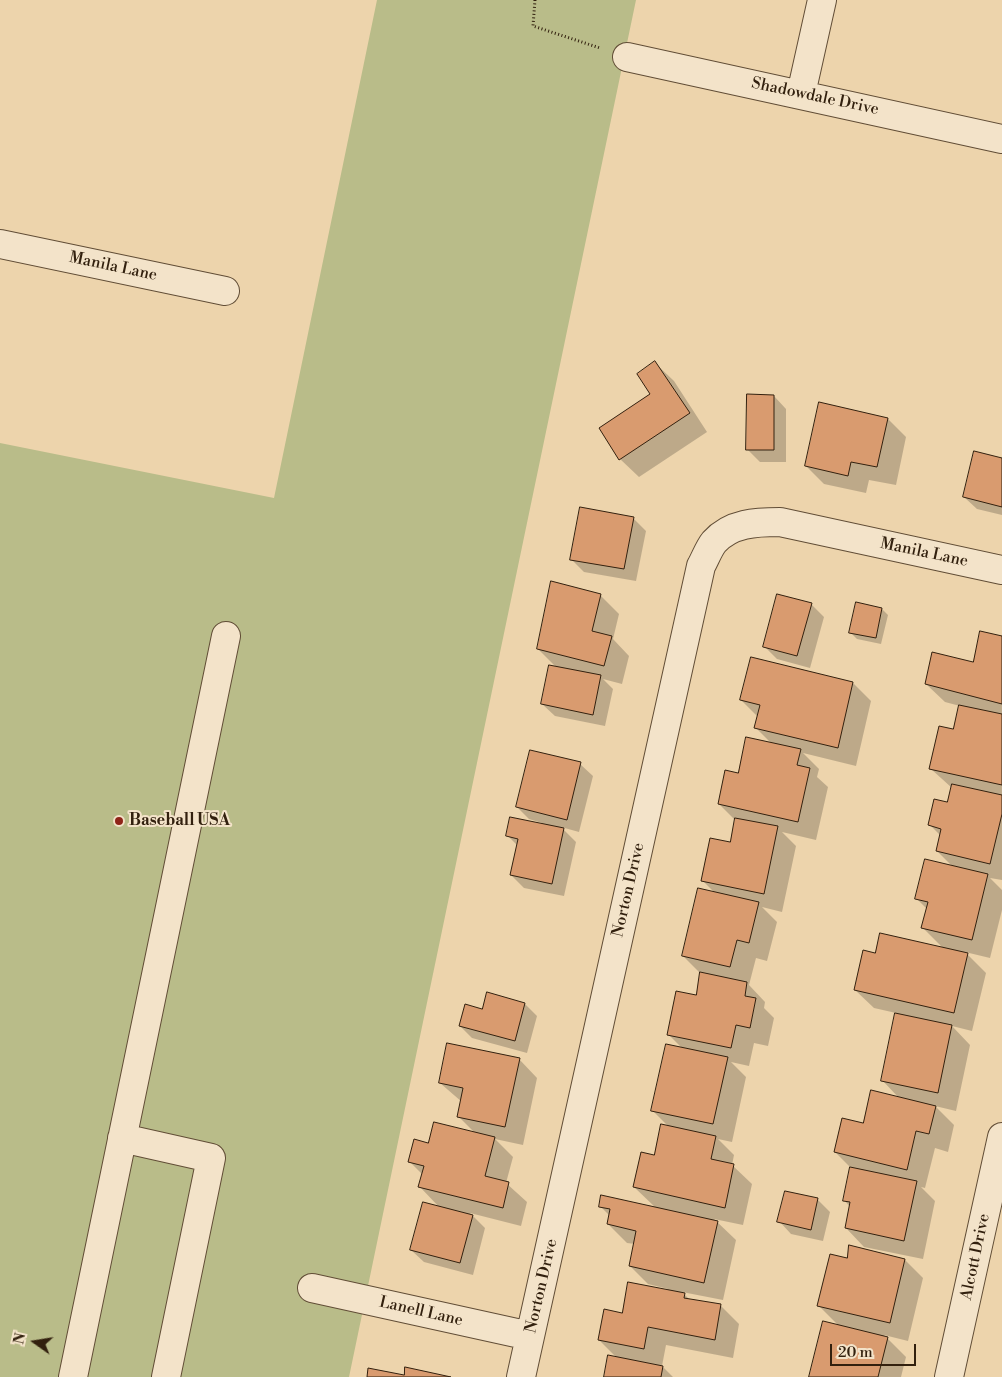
<!DOCTYPE html>
<style>
body{margin:0}
#map{position:relative;width:1002px;height:1377px;overflow:hidden;background:#edd4ac;font-family:"Libre Bodoni",serif}
canvas{display:block}
.north{position:absolute;left:10px;top:1317px;width:50px;height:50px;-webkit-text-stroke:4px #f3e3c9;paint-order:stroke;rotate:283deg;font-size:14px;font-weight:700;line-height:20px;text-align:center;color:#32200e}
.north::after{content:'';display:block;margin:auto;width:18px;height:22px;background:#32200e;clip-path:polygon(50% 0,100% 100%,50% 72%,0 100%)}
.scale{position:absolute;left:830px;top:1344px;width:86px;height:22px;box-sizing:border-box;border:2px solid #32200e;border-top:0;padding-left:6px;font-size:15px;line-height:18px;white-space:nowrap;color:#32200e;-webkit-text-stroke:4px #f3e3c9;paint-order:stroke}
</style>
<div id="map">
<canvas width="1002" height="1377"></canvas>
<div class="north">N</div>
<div class="scale">20 m</div>
</div>
<script>
const ctx = document.querySelector('canvas').getContext('2d');
ctx.lineJoin = 'round';
function fillPath(path, color) { ctx.fillStyle = color; ctx.fill(path, 'evenodd'); }
function strokePath(path, color, width, dash) { ctx.strokeStyle = color; ctx.lineWidth = width; ctx.lineCap = dash ? 'butt' : 'round'; ctx.setLineDash(dash || []); ctx.stroke(path); }
function write(font, color, halo, rows, align = 'center') {
  ctx.font = font + ' "Libre Bodoni",serif'; ctx.lineWidth = 4; ctx.setLineDash([]); ctx.textBaseline = 'middle'; ctx.strokeStyle = halo; ctx.fillStyle = color; for (const [text, x, y, turn = 0] of rows) {
    ctx.save(); ctx.translate(x, y); ctx.rotate((+turn || 0) * Math.PI / 180); ctx.textAlign = isNaN(turn) ? turn : align; if (halo) ctx.strokeText(text, 0, 0); ctx.fillText(text, 0, 0); ctx.restore();
  }
}
const green = new Path2D(`
 M 377,0 L 636,0 L 349,1377 L 0,1377 L 0,443 L 274,498 Z`);
const shadow = new Path2D(`
 M 655,363 L 674,381 L 707,432 L 639,477 L 620,459 L 652,394 Z
 M 774,396 L 786,409 L 786,462 L 760,462 L 747,449 Z
 M 888,419 L 906,437 L 896,485 L 869,480 L 866,493 L 824,484 L 806,466 Z
 M 1002,459 L 1002,515 L 977,509 L 964,497 Z
 M 633,518 L 646,531 L 636,581 L 584,572 L 571,559 Z
 M 600,595 L 619,614 L 613,639 L 629,656 L 622,684 L 603,679 L 613,689 L 605,726 L 555,716 L 542,704 L 557,668 L 538,649 Z
 M 811,604 L 824,617 L 810,668 L 777,659 L 765,647 Z
 M 882,609 L 888,615 L 881,644 L 857,639 L 851,633 Z
 M 1002,638 L 1002,880 L 990,878 L 1002,890 L 1002,910 L 990,958 L 965,952 L 986,973 L 972,1031 L 952,1026 L 970,1045 L 956,1111 L 935,1106 L 954,1125 L 948,1152 L 935,1148 L 925,1188 L 921,1187 L 935,1201 L 923,1259 L 864,1247 L 846,1228 L 850,1207 L 844,1200 L 851,1168 L 835,1152 L 864,1125 L 899,1098 L 882,1080 L 896,1013 L 874,1008 L 855,990 L 876,954 L 944,949 L 923,928 L 927,909 L 916,898 L 953,867 L 937,851 L 941,836 L 930,825 L 948,804 L 952,788 L 931,769 L 954,730 L 960,706 L 945,702 L 926,684 L 974,664 Z
 M 853,683 L 871,701 L 856,766 L 803,753 L 819,769 L 817,777 L 828,787 L 816,840 L 782,832 L 796,846 L 782,912 L 762,907 L 777,922 L 767,961 L 756,958 L 749,985 L 765,1002 L 764,1008 L 774,1018 L 768,1046 L 754,1043 L 749,1066 L 731,1062 L 746,1077 L 732,1142 L 718,1139 L 734,1155 L 732,1165 L 752,1184 L 743,1225 L 714,1219 L 736,1240 L 723,1300 L 682,1292 L 690,1300 L 721,1306 L 739,1324 L 733,1358 L 666,1345 L 662,1366 L 673,1377 L 605,1377 L 617,1358 L 599,1340 L 623,1314 L 668,1291 L 668,1289 L 648,1284 L 630,1266 L 635,1244 L 627,1243 L 608,1224 L 610,1216 L 600,1206 L 656,1208 L 634,1187 L 655,1157 L 668,1126 L 653,1111 L 683,1049 L 668,1034 L 697,996 L 701,974 L 683,956 L 715,893 L 703,881 L 731,843 L 736,821 L 719,804 L 739,775 L 772,744 L 756,728 L 758,717 L 741,700 Z
 M 580,764 L 593,776 L 579,832 L 561,827 L 576,842 L 564,896 L 524,888 L 511,875 L 518,846 L 508,836 L 541,825 L 542,823 L 529,819 L 517,807 Z
 M 525,1004 L 537,1016 L 527,1053 L 472,1038 L 460,1026 L 483,1011 Z
 M 519,1059 L 537,1078 L 523,1145 L 495,1139 L 513,1157 L 506,1183 L 527,1202 L 521,1226 L 470,1213 L 485,1228 L 473,1275 L 424,1262 L 411,1250 L 440,1208 L 420,1187 L 423,1175 L 410,1162 L 429,1144 L 476,1134 L 459,1117 L 462,1102 L 440,1083 Z
 M 817,1199 L 830,1212 L 823,1241 L 791,1234 L 779,1221 Z
 M 847,1260 L 905,1260 L 923,1278 L 908,1341 L 884,1335 L 906,1357 L 901,1377 L 811,1377 L 839,1326 L 819,1306 Z`);
const building = new Path2D(`
 M 655,361 L 690,413 L 619,460 L 599,428 L 650,394 L 637,374 Z
 M 747,394 L 774,395 L 774,450 L 746,450 Z
 M 819,402 L 888,418 L 877,467 L 851,462 L 848,476 L 805,466 Z
 M 974,451 L 1002,458 L 1002,507 L 963,497 Z
 M 580,507 L 634,517 L 624,569 L 570,560 Z
 M 551,581 L 601,594 L 592,631 L 612,636 L 604,666 L 537,649 Z
 M 777,594 L 812,603 L 797,656 L 763,647 Z
 M 856,602 L 882,608 L 876,638 L 849,633 Z
 M 980,631 L 1002,636 L 1002,704 L 925,684 L 932,652 L 973,662 Z
 M 751,657 L 853,682 L 838,748 L 754,728 L 760,705 L 740,700 Z
 M 549,665 L 601,675 L 593,715 L 541,704 Z
 M 959,705 L 1002,714 L 1002,785 L 929,769 L 939,726 L 953,729 Z
 M 746,737 L 801,749 L 797,765 L 810,768 L 798,822 L 718,804 L 725,770 L 738,773 Z
 M 530,750 L 581,762 L 567,820 L 516,807 Z
 M 952,784 L 1002,795 L 1002,814 L 990,864 L 936,851 L 941,829 L 928,825 L 934,799 L 947,802 Z
 M 510,817 L 564,828 L 552,884 L 510,875 L 518,839 L 506,836 Z
 M 735,818 L 778,826 L 764,894 L 701,881 L 710,838 L 730,842 Z
 M 925,859 L 988,874 L 972,940 L 921,928 L 928,902 L 915,899 Z
 M 698,888 L 759,902 L 749,943 L 737,940 L 730,967 L 682,956 Z
 M 880,933 L 968,953 L 954,1013 L 854,990 L 863,950 L 875,953 Z
 M 700,972 L 747,982 L 745,996 L 756,998 L 750,1028 L 736,1025 L 731,1048 L 667,1035 L 676,991 L 696,995 Z
 M 487,992 L 525,1003 L 515,1041 L 459,1026 L 465,1004 L 482,1009 Z
 M 895,1013 L 952,1025 L 938,1093 L 881,1081 Z
 M 447,1043 L 520,1058 L 505,1127 L 457,1117 L 463,1088 L 439,1083 Z
 M 666,1044 L 728,1057 L 713,1124 L 651,1111 Z
 M 871,1090 L 936,1106 L 929,1134 L 916,1131 L 907,1170 L 834,1152 L 842,1118 L 863,1123 Z
 M 434,1122 L 495,1137 L 485,1176 L 509,1182 L 503,1208 L 418,1187 L 424,1166 L 408,1162 L 414,1139 L 428,1143 Z
 M 661,1124 L 716,1136 L 711,1159 L 734,1164 L 725,1208 L 633,1187 L 641,1152 L 654,1155 Z
 M 850,1167 L 917,1181 L 904,1241 L 845,1228 L 850,1202 L 843,1201 Z
 M 785,1191 L 818,1198 L 811,1230 L 777,1222 Z
 M 601,1195 L 718,1221 L 704,1283 L 629,1266 L 636,1231 L 607,1224 L 610,1209 L 599,1207 Z
 M 423,1202 L 473,1215 L 460,1263 L 410,1250 Z
 M 849,1245 L 905,1259 L 890,1323 L 817,1306 L 830,1254 L 847,1258 Z
 M 628,1282 L 685,1293 L 684,1298 L 721,1304 L 715,1340 L 648,1327 L 644,1349 L 598,1340 L 604,1309 L 622,1313 Z
 M 823,1321 L 888,1337 L 878,1377 L 809,1377 Z
 M 608,1355 L 663,1366 L 661,1377 L 604,1377 Z
 M 405,1367 L 451,1377 L 367,1377 L 368,1368 L 404,1375 Z`);
const path = new Path2D(`
 M 535,0 L 533,26 L 600,48`);
const minor = new Path2D(`
 M 627,57 L 1002,139
 M 801,94 L 822,0
 M 0,244 L 225,291
 M 122,1138 L 211,1158 L 166,1377
 M 312,1288 L 530,1336
 M 73,1377 L 226,636
 M 521,1377 L 701,566 C 705,559 709,548 714,542 C 731,523 756,522 780,522 L 1002,570
 M 949,1377 L 1002,1137`);
const markers = [
 [119,821,5,"#8f2418"]
];
const streetNames = [
 ["Shadowdale Drive",815,97,12],
 ["Manila Lane",113,267,12],
 ["Manila Lane",924,553,12],
 ["Norton Drive",629,890,-77],
 ["Alcott Drive",976,1257,-78],
 ["Norton Drive",542,1286,-77],
 ["Lanell Lane",421,1312,13]
];
const poiNames = [
 ["Baseball USA",129,821]
];
fillPath(green, '#b9bc89');
fillPath(shadow, '#0003');
fillPath(building, '#d99b6f');
strokePath(building, '#32200e', 1);
strokePath(minor, '#614d36', 30);
strokePath(path, '#32200e', 3, [1, 2.5]);
strokePath(minor, '#f3e3c9', 28);
for (const [x, y, r, color] of markers) { const dot = new Path2D(); dot.arc(x, y, r, 0, 2 * Math.PI); ctx.fillStyle = color; ctx.fill(dot); strokePath(dot, '#f3e3c9', 2); }
write('16px', '#32200e', '#f3e3c9', streetNames);
write('bold 16px', '#32200e', '#f3e3c9', poiNames, 'left');
</script>
